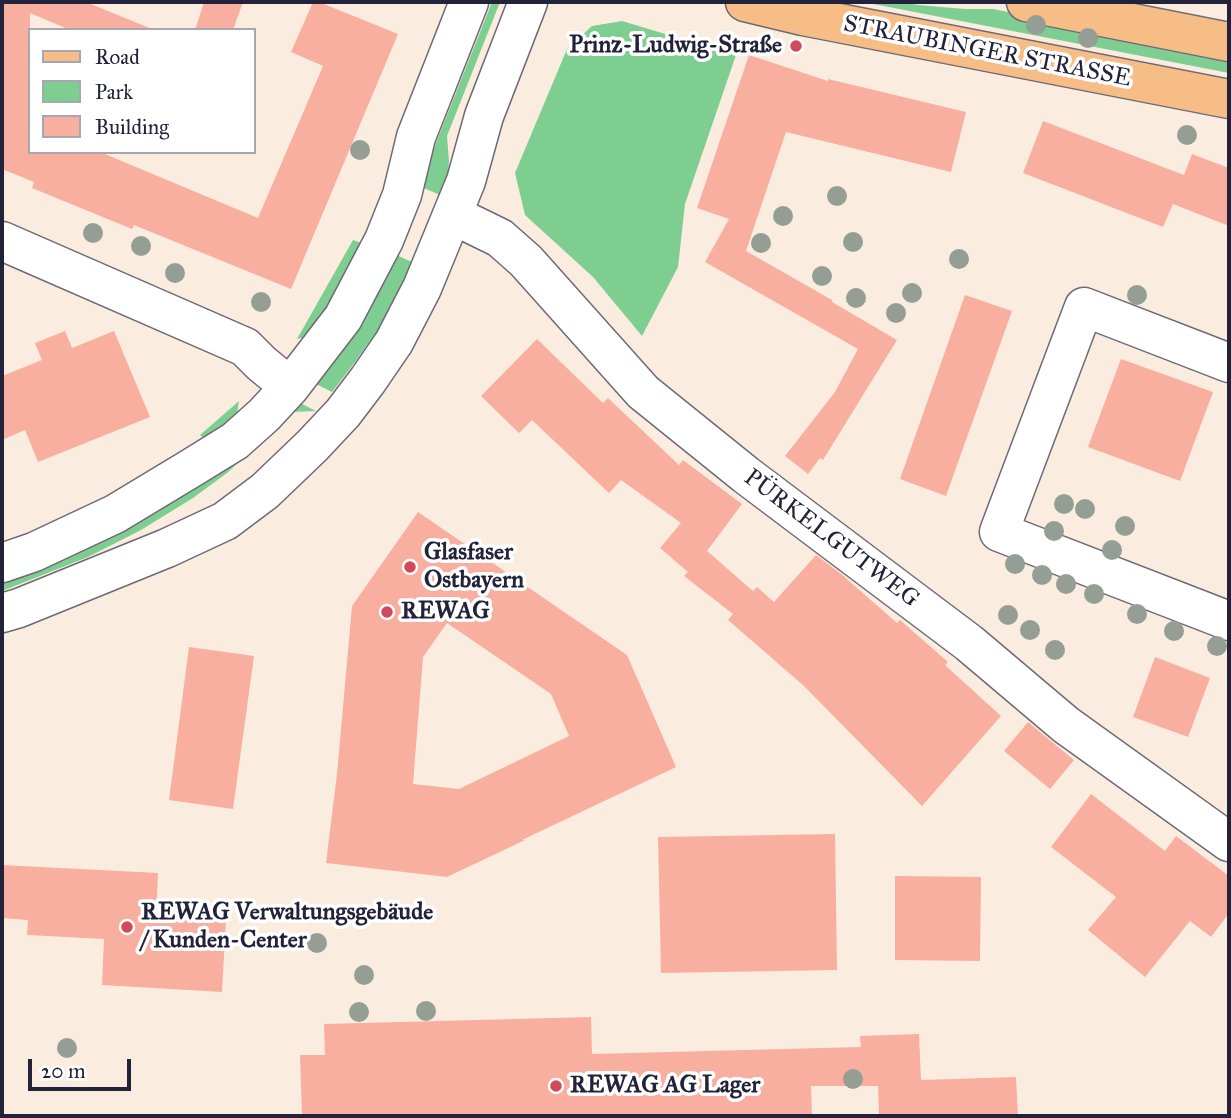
<!DOCTYPE html>
<meta charset="utf-8">
<style>
body{margin:0}
#map{position:relative;width:1231px;height:1118px;overflow:hidden;background:#faeddf;font-family:"IM FELL Great Primer",serif}
canvas{display:block}
.frame{position:absolute;inset:0;border:4px solid #22223b;pointer-events:none}
.legend{position:absolute;left:28px;top:28px;width:228px;height:126px;box-sizing:border-box;background:#fff;border:2px solid #a7a7b1;margin:0;padding:9px 12px;list-style:none;font-size:21px;color:#22223b}
.legend li{display:flex;align-items:center;gap:14px;height:35px}
.legend b{width:35px;border:2px solid #a7a7b1}
.scale{position:absolute;left:28px;top:1059px;width:103px;height:32px;box-sizing:border-box;border:4px solid #22223b;border-top:0;padding-left:9px;font-size:21px;line-height:24px;white-space:nowrap;color:#22223b;-webkit-text-stroke:5px #fff;paint-order:stroke}
</style>
<div id="map">
<canvas width="1231" height="1118"></canvas>
<div class="frame"></div>
<ul class="legend">
<li><b style="height:9px;background:#f6be86"></b>Road</li>
<li><b style="height:19px;background:#7dce90"></b>Park</li>
<li><b style="height:19px;background:#f8afa0"></b>Building</li>
</ul>
<div class="scale">20 m</div>
</div>
<script>
const ctx = document.querySelector('canvas').getContext('2d');
ctx.lineJoin = 'round';
function fillPath(path, color) { ctx.fillStyle = color; ctx.fill(path, 'evenodd'); }
function strokePath(path, color, width, dash) { ctx.strokeStyle = color; ctx.lineWidth = width; ctx.lineCap = dash ? 'butt' : 'round'; ctx.setLineDash(dash || []); ctx.stroke(path); }
function write(font, color, halo, rows, align = 'center') {
  ctx.font = font + ' "IM FELL Great Primer",serif'; ctx.lineWidth = 7; ctx.setLineDash([]); ctx.textBaseline = 'middle'; ctx.strokeStyle = halo; ctx.fillStyle = color; for (const [text, x, y, turn = 0] of rows) {
    ctx.save(); ctx.translate(x, y); ctx.rotate((+turn || 0) * Math.PI / 180); ctx.textAlign = isNaN(turn) ? turn : align; if (halo) ctx.strokeText(text, 0, 0); ctx.fillText(text, 0, 0); ctx.restore();
  }
}
const green = new Path2D(`
 M 492,2 L 500,2 L 447,136 L 449,161 L 448,175 L 440,195 L 419,186 Z
 M 863,2 L 902,2 L 918,5 L 965,9 L 993,9 L 1229,55 L 1229,73 Z
 M 622,21 L 736,55 L 685,204 L 678,267 L 642,336 L 593,277 L 525,215 L 515,173 L 567,49 L 592,26 Z
 M 353,240 L 368,245 L 313,335 L 297,339 Z
 M 390,252 L 414,263 L 384,321 L 355,362 L 332,392 L 310,381 Z
 M 292,399 L 316,411 L 293,412 L 227,473 L 193,498 L 141,530 L 88,557 L 2,591 L 2,583 L 84,549 Z
 M 239,401 L 237,413 L 208,442 L 200,435 Z`);
const building = new Path2D(`
 M 2,2 L 86,2 L 152,29 L 70,30 L 30,13 L 30,152 L 100,152 L 258,218 L 323,66 L 291,52 L 313,2 L 319,2 L 398,34 L 291,289 L 134,225 L 132,229 L 32,188 L 34,182 L 2,169 Z
 M 204,2 L 243,2 L 233,30 L 195,30 Z
 M 749,55 L 828,81 L 828,79 L 966,112 L 951,172 L 786,132 L 746,251 L 832,300 L 832,302 L 897,340 L 823,460 L 820,458 L 808,474 L 785,456 L 835,392 L 858,349 L 705,262 L 729,219 L 697,208 Z
 M 1043,121 L 1184,175 L 1192,154 L 1229,168 L 1229,226 L 1173,204 L 1163,227 L 1023,173 Z
 M 965,295 L 1012,311 L 946,496 L 900,479 Z
 M 65,331 L 72,348 L 114,331 L 150,417 L 38,462 L 25,430 L 2,440 L 2,376 L 42,360 L 35,343 Z
 M 537,339 L 603,403 L 608,398 L 679,465 L 683,460 L 742,504 L 707,551 L 753,591 L 757,587 L 774,602 L 816,555 L 840,573 L 897,623 L 900,620 L 948,662 L 945,665 L 1001,716 L 922,806 L 804,686 L 728,620 L 733,614 L 684,576 L 688,572 L 660,548 L 681,523 L 621,480 L 609,493 L 532,420 L 519,433 L 481,396 Z
 M 1121,359 L 1213,392 L 1180,481 L 1088,447 Z
 M 418,512 L 627,655 L 676,767 L 522,840 L 525,840 L 447,877 L 326,863 L 337,774 L 352,606 ZM 447,623 L 551,694 L 569,736 L 459,789 L 413,784 L 423,657 Z
 M 189,647 L 254,656 L 233,809 L 169,800 Z
 M 1155,657 L 1210,678 L 1188,737 L 1133,717 Z
 M 1028,722 L 1074,760 L 1050,789 L 1004,751 Z
 M 1091,794 L 1165,851 L 1176,836 L 1229,876 L 1229,913 L 1211,937 L 1190,921 L 1145,977 L 1088,930 L 1116,897 L 1051,847 Z
 M 835,834 L 837,970 L 661,973 L 658,837 Z
 M 2,865 L 158,873 L 156,915 L 226,919 L 222,992 L 102,985 L 104,939 L 27,935 L 28,920 L 2,918 Z
 M 895,876 L 981,877 L 980,961 L 895,960 Z
 M 591,1017 L 592,1054 L 861,1047 L 860,1036 L 919,1034 L 921,1080 L 1016,1077 L 1018,1116 L 879,1116 L 878,1086 L 811,1086 L 812,1116 L 302,1116 L 300,1055 L 325,1055 L 324,1024 Z`);
const minor = new Path2D(`
 M 453,215 L 500,238 L 526,261 L 643,392 L 746,475 L 969,643 L 1066,725 L 1229,842
 M 2,241 L 245,347 L 261,363 L 290,387
 M 1229,363 L 1084,307 L 999,532 L 1229,621
 M 2,563 L 34,552 L 115,514 L 188,470 L 235,441 L 264,415 L 290,387 L 343,318 L 384,240 L 402,195 L 416,137 L 469,2
 M 2,613 L 19,608 L 167,548 L 225,521 L 265,491 L 312,446 L 343,413 L 368,380 L 394,342 L 422,288 L 466,181 L 484,116 L 528,2`);
const major = new Path2D(`
 M 745,2 L 803,16 L 1229,99
 M 1026,2 L 1229,42`);
const trees = [
 [1036,25],
 [1088,38],
 [1187,135],
 [360,150],
 [837,196],
 [783,216],
 [93,233],
 [853,242],
 [761,243],
 [141,246],
 [959,259],
 [175,273],
 [822,276],
 [912,293],
 [1137,295],
 [856,298],
 [261,302],
 [896,313],
 [1064,504],
 [1085,509],
 [1125,526],
 [1054,531],
 [1112,550],
 [1015,564],
 [1042,575],
 [1066,584],
 [1094,594],
 [1137,614],
 [1008,615],
 [1030,630],
 [1174,631],
 [1217,646],
 [1055,650],
 [317,943],
 [364,975],
 [426,1011],
 [359,1012],
 [67,1048],
 [853,1079]
];
const markers = [
 [796,46,7,"#d1495b"],
 [410,567,7,"#d1495b"],
 [387,612,7,"#d1495b"],
 [127,927,7,"#d1495b"],
 [556,1086,7,"#d1495b"]
];
const poiNames = [
 ["Prinz-Ludwig-Straße",782,46,"right"],
 ["Glasfaser",424,553],
 ["Ostbayern",424,581],
 ["REWAG",401,612],
 ["REWAG Verwaltungsgebäude",141,913],
 ["/ Kunden-Center",141,941],
 ["REWAG AG Lager",570,1086]
];
const streetNames = [
 ["STRAUBINGER STRASSE",987,52,11],
 ["PÜRKELGUTWEG",831,539,37]
];
fillPath(green, '#7dce90');
fillPath(building, '#f8afa0');
strokePath(minor, '#6e6974', 41);
strokePath(major, '#6e6974', 41);
strokePath(minor, '#fff', 38);
strokePath(major, '#f6be86', 38);
ctx.fillStyle = '#959e95';
for (const [x, y] of trees) { ctx.beginPath(); ctx.arc(x, y, 10, 0, 2 * Math.PI); ctx.fill(); }
for (const [x, y, r, color] of markers) { const dot = new Path2D(); dot.arc(x, y, r, 0, 2 * Math.PI); ctx.fillStyle = color; ctx.fill(dot); strokePath(dot, '#fff', 2.5); }
write('bold 24px', '#22223b', '#fff', poiNames, 'left');
write('24px', '#22223b', '#fff', streetNames);
</script>
